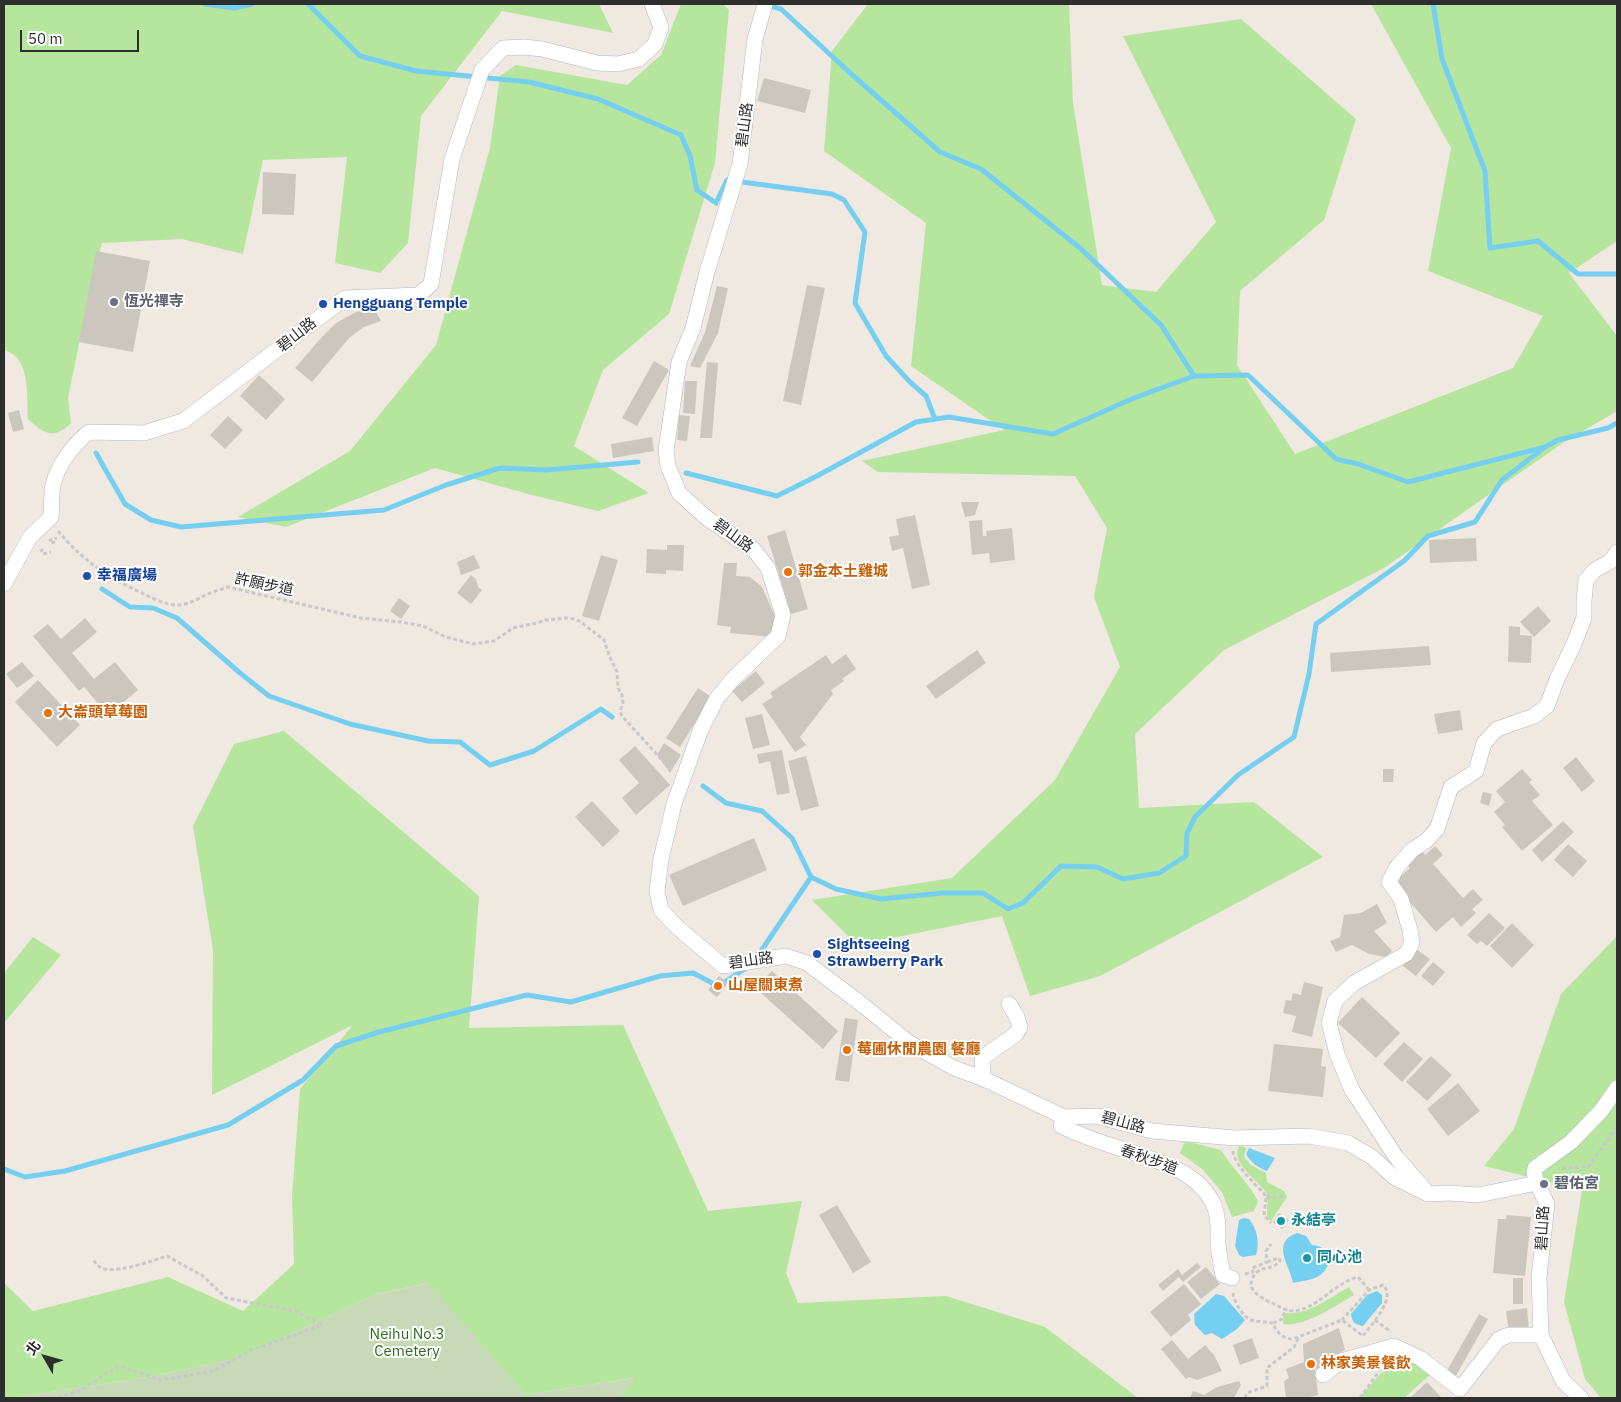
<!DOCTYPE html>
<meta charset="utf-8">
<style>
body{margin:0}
#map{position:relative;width:1621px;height:1402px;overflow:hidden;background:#efe9e1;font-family:"IBM Plex Sans","Noto Sans TC",sans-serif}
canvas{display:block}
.frame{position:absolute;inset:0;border:5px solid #2e2e2e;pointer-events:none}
.north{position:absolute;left:20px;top:1332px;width:50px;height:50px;-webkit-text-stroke:4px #fff;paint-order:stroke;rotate:308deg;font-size:14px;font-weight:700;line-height:20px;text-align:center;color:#2e2e2e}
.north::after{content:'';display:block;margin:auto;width:18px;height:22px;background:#2e2e2e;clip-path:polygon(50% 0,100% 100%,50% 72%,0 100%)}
.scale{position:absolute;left:20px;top:30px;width:119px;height:22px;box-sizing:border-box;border:2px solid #2e2e2e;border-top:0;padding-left:6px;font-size:15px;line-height:18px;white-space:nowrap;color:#2e2e2e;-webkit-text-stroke:4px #fff;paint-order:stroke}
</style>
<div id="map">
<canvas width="1621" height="1402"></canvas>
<div class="frame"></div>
<div class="north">北</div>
<div class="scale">50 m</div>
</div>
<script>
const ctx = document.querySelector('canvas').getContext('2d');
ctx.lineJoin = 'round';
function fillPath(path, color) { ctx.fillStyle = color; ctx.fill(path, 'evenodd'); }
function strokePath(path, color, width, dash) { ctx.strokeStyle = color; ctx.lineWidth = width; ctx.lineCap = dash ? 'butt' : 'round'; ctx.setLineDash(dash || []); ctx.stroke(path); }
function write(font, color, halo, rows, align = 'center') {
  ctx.font = font + ' "IBM Plex Sans","Noto Sans TC",sans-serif'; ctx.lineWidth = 4; ctx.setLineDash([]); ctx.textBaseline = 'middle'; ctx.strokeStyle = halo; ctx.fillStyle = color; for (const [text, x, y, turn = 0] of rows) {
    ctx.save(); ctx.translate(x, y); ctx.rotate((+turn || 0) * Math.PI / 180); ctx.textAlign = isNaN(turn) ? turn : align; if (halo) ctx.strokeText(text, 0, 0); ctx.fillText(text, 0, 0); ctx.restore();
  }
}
const green = new Path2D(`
 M 4,4 L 599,4 L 613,33 L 502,11 L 421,116 L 408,243 L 380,273 L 335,263 L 347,157 L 263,160 L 243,254 L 182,239 L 102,243 L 89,295 L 68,398 L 71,423 C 54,440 44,434 28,419 C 26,396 32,358 4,350 Z
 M 681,4 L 723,4 L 729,10 L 715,163 L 669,314 L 603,370 L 574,446 L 649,493 L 598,511 L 528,494 L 435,468 L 286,527 L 238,517 L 350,451 L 436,345 L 490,148 L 500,76 L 516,65 L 627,85 L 661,55 Z
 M 868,4 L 1069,4 L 1073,103 L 1102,285 L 1156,292 L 1216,222 L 1123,36 L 1241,19 L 1356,119 L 1324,220 L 1240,291 L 1237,365 L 1295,454 L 1513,368 L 1543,316 L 1428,271 L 1451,148 L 1371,4 L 1617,4 L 1617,241 L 1569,273 L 1617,336 L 1617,411 L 1564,442 L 1384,568 L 1224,650 L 1135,734 L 1139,808 L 1254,802 L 1323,857 L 1100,976 L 1030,996 L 1002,916 L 857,945 L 812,900 L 952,878 L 1055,780 L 1120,667 L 1094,597 L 1107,528 L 1075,476 L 878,472 L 862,461 L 1004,430 L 911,366 L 926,223 L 824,151 L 832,51 Z
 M 284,731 L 479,896 L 469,1028 L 623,1025 L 708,1211 L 802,1201 L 786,1273 L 798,1303 L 946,1296 L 1045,1327 L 1138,1398 L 620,1398 L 634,1378 L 525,1395 L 427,1283 L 374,1295 L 240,1358 L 148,1377 L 12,1398 L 4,1398 L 4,1283 L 33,1311 L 168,1277 L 243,1311 L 294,1264 L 292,1196 L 300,1089 L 353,1025 L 212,1095 L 213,950 L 193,826 L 234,744 Z
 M 1617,936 L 1617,1398 L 1601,1398 L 1585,1379 L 1564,1302 L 1582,1190 L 1484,1166 L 1514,1129 L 1561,994 Z
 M 33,937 L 61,955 L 4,1023 L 4,973 Z
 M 1185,1141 L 1221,1150 C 1232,1168 1248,1182 1258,1201 L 1254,1211 L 1232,1217 L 1222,1192 L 1202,1169 L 1180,1153 Z
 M 1240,1145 L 1246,1148 L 1244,1157 L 1251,1165 L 1266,1173 L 1267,1182 L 1284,1191 L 1287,1197 L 1271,1221 C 1262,1213 1272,1200 1265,1191 C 1257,1180 1228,1160 1240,1145 Z
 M 1349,1287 L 1354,1295 C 1337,1305 1303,1328 1283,1324 L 1284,1313 C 1307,1316 1329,1298 1349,1287 Z
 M 1399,1353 L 1431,1374 L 1404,1398 L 1359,1398 Z`);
const cemetery = new Path2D(`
 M 428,1283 L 525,1395 L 635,1378 L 620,1398 L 12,1398 L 148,1377 L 240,1358 L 374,1295 Z`);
const water = new Path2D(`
 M 1249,1148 L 1275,1158 L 1267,1171 C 1259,1168 1250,1162 1246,1154 Z
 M 1244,1218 L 1249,1219 C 1257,1229 1260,1243 1256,1255 L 1243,1257 L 1239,1255 L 1235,1246 L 1239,1220 Z
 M 1297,1233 L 1306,1236 L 1312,1245 C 1322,1246 1328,1250 1330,1260 C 1323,1280 1312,1279 1293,1283 C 1290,1265 1270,1243 1297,1233 Z
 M 1377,1291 L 1382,1295 L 1382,1303 L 1363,1326 C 1355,1325 1352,1322 1351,1314 L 1367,1295 Z
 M 1216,1294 L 1224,1296 L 1245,1320 L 1237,1329 L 1222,1339 L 1212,1333 L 1205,1335 L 1195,1325 L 1194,1314 Z`);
const stream = new Path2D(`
 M 205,4 L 234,8 L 252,4
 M 308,4 L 360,56 L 416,71 L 529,82 L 598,99 L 681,135 L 690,156 L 697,190 L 716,203 L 727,180 L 832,194 L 844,200 L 865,232 L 855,303 L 886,356 L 910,382 L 926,396 L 935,419
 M 1433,4 L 1442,59 L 1485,171 L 1490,248 L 1538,241 L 1578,274 L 1617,274
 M 767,5 L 781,9 L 848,71 L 940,152 L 981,169 L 1080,248 L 1161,325 L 1194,376
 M 96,453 L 125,504 L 151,520 L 181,527 L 384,510 L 446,485 L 500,468 L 546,470 L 638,462
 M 686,473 L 777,496 L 817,476 L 916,422 L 949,417 L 1053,434 L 1134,398 L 1194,376 L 1248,375 L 1336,459 L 1358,464 L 1408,482 L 1545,447 L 1558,440 L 1608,428 L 1617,423
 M 102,589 L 130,607 L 153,608 L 177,618 L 240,673 L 269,696 L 350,724 L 428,741 L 460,742 L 490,765 L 534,751 L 601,709 L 612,717
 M 703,786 L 726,803 L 762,811 L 792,838 L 811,877 L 836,889 L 881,899 L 943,893 L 983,893 L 1008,909 L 1023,903 L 1061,866 L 1097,867 L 1123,879 L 1159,873 L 1186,856 L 1187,833 L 1195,817 L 1238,775 L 1294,737 L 1309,674 L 1316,624 L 1404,561 L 1428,536 L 1475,522 L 1502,480 L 1545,447
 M 757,957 L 811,877
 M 4,1169 L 25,1177 L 65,1171 L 228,1125 L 303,1080 L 336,1046 L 379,1032 L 527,995 L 571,1002 L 660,976 L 693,973 L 718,986 L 748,967`);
const building = new Path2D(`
 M 764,78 L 811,90 L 805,113 L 757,101 Z
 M 263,172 L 296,174 L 294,215 L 262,214 Z
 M 96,251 L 150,261 L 133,352 L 79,342 Z
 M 807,285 L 825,288 L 801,405 L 783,401 Z
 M 717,286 L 728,288 L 718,333 L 700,368 L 690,366 L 705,332 Z
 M 374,308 L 381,321 L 364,327 L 350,337 L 312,382 L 295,368 L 320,339 L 336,323 L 356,312 Z
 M 654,361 L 669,370 L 637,426 L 622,418 Z
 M 707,362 L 718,363 L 712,438 L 700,438 Z
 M 259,375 L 285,399 L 266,420 L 240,396 Z
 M 685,381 L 697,381 L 695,414 L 683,413 Z
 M 19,410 L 24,429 L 13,432 L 8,413 Z
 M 679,415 L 690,416 L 687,441 L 677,440 Z
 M 228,416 L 243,430 L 225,449 L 210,435 Z
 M 652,437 L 654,451 L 613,458 L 611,444 Z
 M 961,502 L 979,502 L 975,515 L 965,517 Z
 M 915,515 L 930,585 L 912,589 L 903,548 L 892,551 L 889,537 L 899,535 L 896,519 Z
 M 982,520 L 983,536 L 987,536 L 986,531 L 1012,528 L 1015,560 L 990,563 L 989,553 L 972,555 L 969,521 Z
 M 785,530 L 808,609 L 791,614 L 767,536 Z
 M 1476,538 L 1477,561 L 1430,563 L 1429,540 Z
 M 667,545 L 684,545 L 683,571 L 666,570 L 666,574 L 646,573 L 647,549 L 667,550 Z
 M 474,555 L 480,568 L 461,575 L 457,562 Z
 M 601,555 L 618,560 L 599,621 L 582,616 Z
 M 724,563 L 737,563 L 736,576 L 750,577 L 762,587 L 775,616 L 773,637 L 730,633 L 731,627 L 717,625 Z
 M 471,575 L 476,579 L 478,587 L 482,590 L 471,604 L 457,593 Z
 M 399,598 L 410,606 L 401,619 L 390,611 Z
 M 1538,606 L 1551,621 L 1534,637 L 1520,622 Z
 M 85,618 L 97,632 L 72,653 L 94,679 L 115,662 L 138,690 L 108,715 L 84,687 L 79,691 L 33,636 L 48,624 L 61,639 Z
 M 1509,626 L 1520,627 L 1520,635 L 1532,636 L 1531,663 L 1508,662 Z
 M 1429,646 L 1431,665 L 1331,672 L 1330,653 Z
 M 977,650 L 986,663 L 936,699 L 926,686 Z
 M 846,654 L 856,669 L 842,679 L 844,681 L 831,690 L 833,694 L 800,737 L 806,745 L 795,752 L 762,704 L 773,697 L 770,693 L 826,655 L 832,664 Z
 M 22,662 L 34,676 L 17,688 L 6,674 Z
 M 756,671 L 765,683 L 742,702 L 732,691 Z
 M 38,680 L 80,725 L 57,747 L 15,702 Z
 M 698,688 L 711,697 L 680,747 L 666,738 Z
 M 1460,710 L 1463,730 L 1438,734 L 1434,714 Z
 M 762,714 L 770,745 L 753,749 L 745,718 Z
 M 664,743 L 681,755 L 670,773 L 657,755 Z
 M 635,746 L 670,785 L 636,815 L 622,798 L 639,783 L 619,760 Z
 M 782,750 L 790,793 L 777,795 L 770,761 L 759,764 L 757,754 Z
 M 806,756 L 819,806 L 801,811 L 788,761 Z
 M 1576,757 L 1595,781 L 1582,792 L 1563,768 Z
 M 1383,769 L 1394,769 L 1393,782 L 1383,782 Z
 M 1522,769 L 1532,780 L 1529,782 L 1540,795 L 1532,801 L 1553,825 L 1522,851 L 1502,827 L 1505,825 L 1494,812 L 1505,802 L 1496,791 Z
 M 1483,792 L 1492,794 L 1489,806 L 1480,803 Z
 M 592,801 L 620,831 L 603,847 L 575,817 Z
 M 1563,821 L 1574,832 L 1542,862 L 1532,850 Z
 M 754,838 L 767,870 L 683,906 L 669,875 Z
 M 1568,844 L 1587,861 L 1573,877 L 1554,860 Z
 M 1435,846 L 1443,855 L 1433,864 L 1463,898 L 1473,889 L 1483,900 L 1472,909 L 1476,913 L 1461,927 L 1453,917 L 1436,932 L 1393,883 L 1410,868 L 1407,865 L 1422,851 L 1425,855 Z
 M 1377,904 L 1387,923 L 1374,931 L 1392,951 L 1386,957 L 1369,954 L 1352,945 L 1336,952 L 1330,941 L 1340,937 L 1344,915 L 1361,913 Z
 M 1489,913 L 1505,928 L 1487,946 L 1481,941 L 1477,944 L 1467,935 Z
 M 1512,923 L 1534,945 L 1512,968 L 1490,946 Z
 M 1416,949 L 1430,959 L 1416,976 L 1403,966 Z
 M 1433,962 L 1445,972 L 1433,986 L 1421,976 Z
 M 772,971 L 838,1031 L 823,1049 L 751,984 L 758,976 L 763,980 Z
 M 719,976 L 728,983 L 717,997 L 708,990 Z
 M 1304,982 L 1323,987 L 1312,1037 L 1292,1032 L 1296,1016 L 1283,1013 L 1286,1000 L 1291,1001 L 1293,993 L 1301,995 Z
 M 1362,997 L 1400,1033 L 1376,1058 L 1338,1023 Z
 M 845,1018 L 858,1020 L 849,1082 L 835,1080 Z
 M 1404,1042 L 1423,1059 L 1402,1082 L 1383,1064 Z
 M 1274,1044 L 1323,1049 L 1321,1066 L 1326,1067 L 1323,1097 L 1268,1091 Z
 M 1431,1056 L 1452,1075 L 1427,1101 L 1406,1082 Z
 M 1458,1083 L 1480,1111 L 1448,1136 L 1427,1109 Z
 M 837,1205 L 871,1262 L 853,1273 L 819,1215 Z
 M 1279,1213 L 1289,1220 L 1282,1229 L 1273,1222 Z
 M 1507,1215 L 1531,1217 L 1525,1276 L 1493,1273 L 1498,1219 L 1506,1219 Z
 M 1197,1263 L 1201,1267 L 1183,1282 L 1179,1277 L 1163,1291 L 1158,1285 L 1178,1269 L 1182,1275 Z
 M 1206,1267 L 1220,1284 L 1201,1299 L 1187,1282 Z
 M 1513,1278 L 1523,1278 L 1523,1304 L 1513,1304 Z
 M 1184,1284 L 1201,1304 L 1188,1315 L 1191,1320 L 1171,1337 L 1150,1312 Z
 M 1527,1308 L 1529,1330 L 1509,1332 L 1506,1311 Z
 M 1479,1314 L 1488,1319 L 1453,1381 L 1444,1376 Z
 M 1339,1328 L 1345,1350 L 1323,1361 L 1325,1366 L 1315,1369 L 1318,1395 L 1310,1397 L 1310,1398 L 1286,1398 L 1284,1381 L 1289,1378 L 1286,1369 L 1304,1362 L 1303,1344 Z
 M 1252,1338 L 1259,1358 L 1240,1365 L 1233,1345 Z
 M 1172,1340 L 1188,1359 L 1205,1345 L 1214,1355 L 1222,1371 L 1197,1380 L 1189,1377 L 1186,1379 L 1161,1349 Z
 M 1239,1381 L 1241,1385 L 1234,1398 L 1190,1398 L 1193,1391 L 1204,1395 L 1217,1387 Z
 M 1427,1382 L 1441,1397 L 1440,1398 L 1410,1398 Z`);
const path = new Path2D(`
 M 58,531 C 83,561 109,578 144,594 C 154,599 166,605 177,605 C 191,605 201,596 213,592 C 218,590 223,589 228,587 L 361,618 L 401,622 L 423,626 L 446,637 L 473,644 L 494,641 L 513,628 L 537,623 L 545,620 L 567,618 L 575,619 L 581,622 L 604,640 L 609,655 L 617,672 L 618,688 L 622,695 L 623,702 L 620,712 L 622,716 L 671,770
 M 55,542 L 50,543 L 50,540 L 57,538
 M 40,551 L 42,550 L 43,554 L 51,552
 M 1233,1151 C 1233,1162 1254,1184 1263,1192 L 1266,1197 L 1264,1215 L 1271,1223
 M 1562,1168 L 1588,1167 L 1617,1128
 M 1266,1197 L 1284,1197
 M 1267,1262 L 1279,1258 L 1280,1261 C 1278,1263 1276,1265 1274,1266 C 1268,1269 1261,1267 1256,1273 C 1241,1290 1264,1299 1276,1305 C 1282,1308 1287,1311 1294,1311 C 1319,1308 1334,1283 1358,1277 L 1369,1290
 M 1245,1274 L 1253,1272 L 1252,1268 L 1267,1262 L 1266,1251 L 1271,1244
 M 1233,1293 C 1234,1302 1243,1317 1251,1320 C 1258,1322 1266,1322 1273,1323 C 1276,1332 1283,1339 1293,1339 L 1342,1320 L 1363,1336 C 1371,1325 1397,1298 1383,1285 L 1369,1290 L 1342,1320
 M 1375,1320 L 1391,1332
 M 1273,1323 L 1282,1319 L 1283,1315 L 1287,1310
 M 58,1398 L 79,1391 L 119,1366 L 161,1380 L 210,1372 L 252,1350 L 322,1325 L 295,1311 L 226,1298 L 203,1276 L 167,1256 C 151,1261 122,1272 105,1269 C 99,1268 96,1264 93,1259
 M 1245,1398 L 1247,1393 L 1267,1386 L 1267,1368 L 1294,1347 L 1299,1337
 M 1360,1398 L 1385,1363`);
const minor = new Path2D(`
 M 765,4 L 755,39 L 740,164 L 707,272 L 693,328 L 679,362 L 666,450 L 668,466 L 679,493 L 708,519 L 754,550 L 768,568 L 783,615 L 778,636 L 732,680 L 717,698 L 701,729 L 674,804 L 661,859 L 657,891 L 661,910 L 677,927 L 723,966 L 786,956 L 807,963 L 864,1006 L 908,1042 L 954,1068 L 984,1079 L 1064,1117 L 1097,1116 L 1152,1131 L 1235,1138 L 1309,1136 L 1348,1143 L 1372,1157 L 1394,1177 L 1428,1194 L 1449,1193 L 1478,1195 L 1537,1183 L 1547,1204 L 1539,1277 L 1541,1335 L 1563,1381 L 1581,1398
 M 4,584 L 30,537 L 51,517 C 52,507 51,495 53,485 C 58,464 73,445 89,432 L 144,433 L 183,421 L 345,298 L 419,295 L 431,284 L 452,159 L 482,70 L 503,48 L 524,47 L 542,49 L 597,63 L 618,64 L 639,59 L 655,44 L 661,27 L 652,4
 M 983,1079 L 982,1058 L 1016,1034 L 1020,1027 L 1017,1017 L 1009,1004
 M 1064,1117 L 1061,1126 C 1080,1135 1099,1142 1119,1148 C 1153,1160 1195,1168 1213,1203 C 1219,1216 1218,1230 1218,1244 C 1219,1255 1221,1265 1223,1275 L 1232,1278
 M 1537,1183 L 1534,1172 L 1535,1168 L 1571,1142 L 1601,1111 L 1617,1088
 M 1424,1189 L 1396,1157 L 1352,1090 L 1337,1054 L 1329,1023 L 1335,1001 L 1354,983 L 1406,954 L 1412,943 L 1410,930 L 1401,899 L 1389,882 L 1397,867 L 1412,850 L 1426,841 L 1437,829 L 1451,787 L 1476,771 L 1484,743 L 1497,729 L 1534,716 L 1547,706 L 1557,679 L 1573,646 L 1584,618 L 1584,601 L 1586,580 L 1595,570 L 1611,561 L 1617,552
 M 1323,1375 L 1341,1361 L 1394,1346 L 1420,1358 L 1460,1389 L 1499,1339 L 1509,1335 L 1541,1335`);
const markers = [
 [114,302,5,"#6b7280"],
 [323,304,5,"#1a4fb4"],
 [788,572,5,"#e8710a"],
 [87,576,5,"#1a4fb4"],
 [48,713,5,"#e8710a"],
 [817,954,5,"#1a4fb4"],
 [718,986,5,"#e8710a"],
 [847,1050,5,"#e8710a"],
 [1544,1184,5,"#6b7280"],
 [1281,1221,5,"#0f9aa8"],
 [1307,1258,5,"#0f9aa8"],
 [1311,1364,5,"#e8710a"]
];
const streetNames = [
 ["碧山路",745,125,-83],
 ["碧山路",297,335,-38],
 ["碧山路",733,536,36],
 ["許願步道",264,585,12],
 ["碧山路",751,961,-8],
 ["碧山路",1123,1123,15],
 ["春秋步道",1149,1160,20],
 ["碧山路",1543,1228,-87]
];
const worshipNames = [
 ["恆光禪寺",124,302],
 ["碧佑宮",1554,1184]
];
const transitNames = [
 ["Hengguang Temple",333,304],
 ["幸福廣場",97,576],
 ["Sightseeing",827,945],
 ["Strawberry Park",827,962]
];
const foodNames = [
 ["郭金本土雞城",798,572],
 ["大崙頭草莓園",58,713],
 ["山屋關東煮",728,986],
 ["莓圃休閒農園 餐廳",857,1050],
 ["林家美景餐飲",1321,1364]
];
const cultureNames = [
 ["永結亭",1291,1221],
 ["同心池",1317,1258]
];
const parkNames = [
 ["Neihu No.3",407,1335],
 ["Cemetery",407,1352]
];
fillPath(green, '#b6e59e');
fillPath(cemetery, '#c8d9b8');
fillPath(water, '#75cff0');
strokePath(stream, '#75cff0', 5);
fillPath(building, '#cbc7bf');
strokePath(minor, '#b4b7c1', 16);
strokePath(path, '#c9c9c9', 3, [4, 2.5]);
strokePath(minor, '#fff', 15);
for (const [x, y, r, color] of markers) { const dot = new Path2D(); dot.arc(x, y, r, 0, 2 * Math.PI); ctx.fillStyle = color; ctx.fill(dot); strokePath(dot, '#fff', 2); }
write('15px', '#2e2e2e', '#fff', streetNames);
write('bold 15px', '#5b616d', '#fff', worshipNames, 'left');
write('bold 15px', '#164399', '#fff', transitNames, 'left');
write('bold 15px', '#c56008', '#fff', foodNames, 'left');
write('bold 15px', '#0d838f', '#fff', cultureNames, 'left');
write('15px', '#2c6e1b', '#fff', parkNames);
</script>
